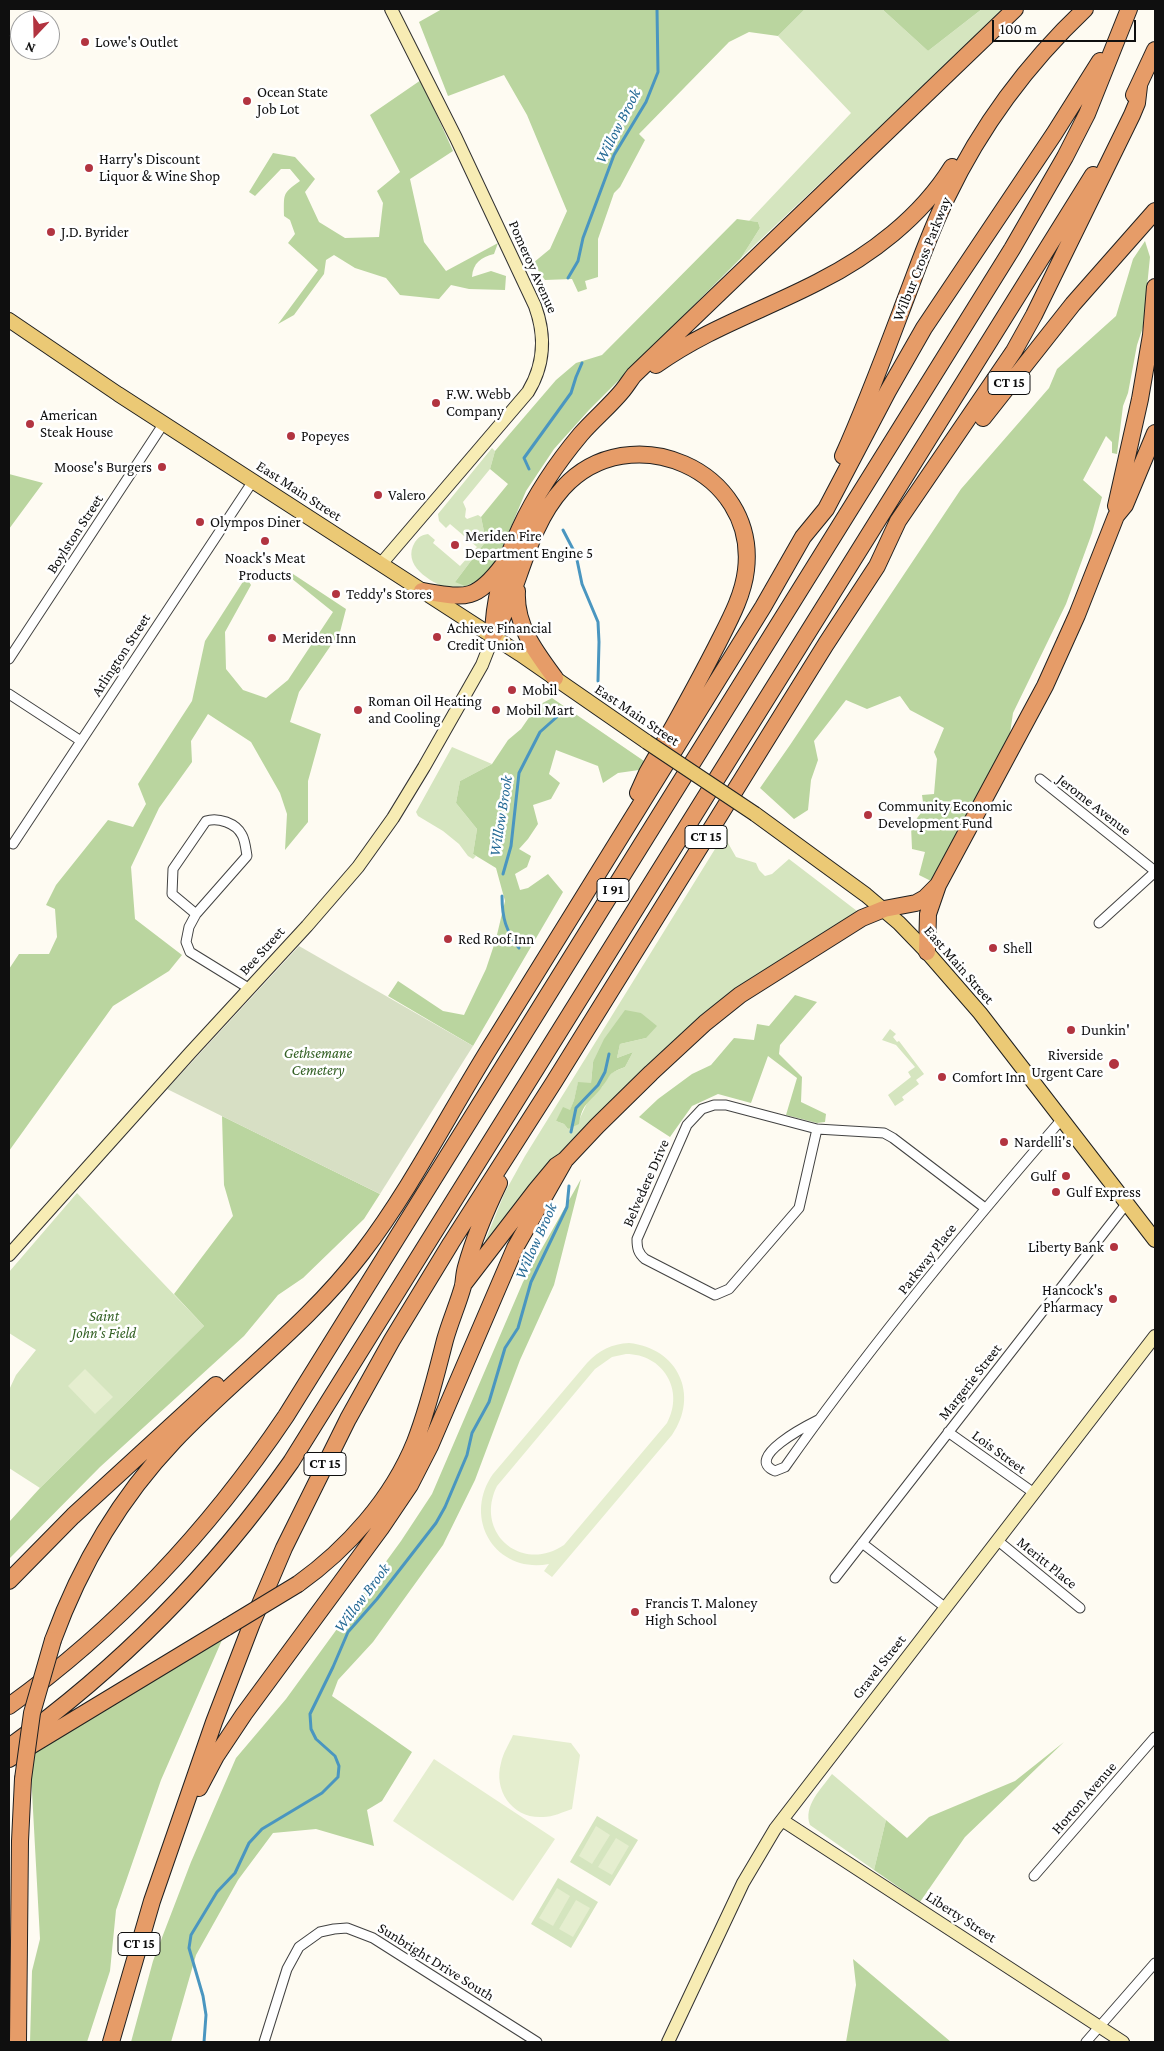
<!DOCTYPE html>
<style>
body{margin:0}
#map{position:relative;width:1164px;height:2051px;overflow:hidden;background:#fefbf2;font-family:"Crimson Pro",serif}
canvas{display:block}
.frame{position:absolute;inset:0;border:10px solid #0f0f0f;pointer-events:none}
.north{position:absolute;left:10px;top:10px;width:50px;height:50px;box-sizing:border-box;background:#fff;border:1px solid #9f9f9f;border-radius:50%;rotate:201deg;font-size:14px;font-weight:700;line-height:20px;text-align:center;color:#0f0f0f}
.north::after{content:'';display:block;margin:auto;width:18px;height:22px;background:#b23440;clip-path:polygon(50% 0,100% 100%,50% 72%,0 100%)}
.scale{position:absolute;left:992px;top:20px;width:144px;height:22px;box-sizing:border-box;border:2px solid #0f0f0f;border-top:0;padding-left:6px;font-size:15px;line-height:18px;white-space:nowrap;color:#0f0f0f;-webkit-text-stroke:4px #fff;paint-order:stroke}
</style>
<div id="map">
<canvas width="1164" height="2051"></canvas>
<div class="frame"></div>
<div class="north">N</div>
<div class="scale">100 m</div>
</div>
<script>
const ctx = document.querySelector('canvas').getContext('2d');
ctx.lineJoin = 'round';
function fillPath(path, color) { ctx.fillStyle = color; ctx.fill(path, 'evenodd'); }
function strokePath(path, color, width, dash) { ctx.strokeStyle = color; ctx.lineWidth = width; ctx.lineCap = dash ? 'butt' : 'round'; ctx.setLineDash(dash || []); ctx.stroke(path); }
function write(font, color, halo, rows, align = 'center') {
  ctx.font = font + ' "Crimson Pro",serif'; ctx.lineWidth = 5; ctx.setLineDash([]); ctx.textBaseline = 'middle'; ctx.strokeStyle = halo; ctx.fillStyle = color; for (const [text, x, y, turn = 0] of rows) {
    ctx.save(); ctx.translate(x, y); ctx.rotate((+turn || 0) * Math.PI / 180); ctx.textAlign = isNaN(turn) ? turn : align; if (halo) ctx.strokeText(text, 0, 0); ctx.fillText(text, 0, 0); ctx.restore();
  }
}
const green = new Path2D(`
 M 805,9 L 882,9 L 928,51 L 982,9 L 1004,9 L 741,258 L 760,228 L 758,222 L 749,221 L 851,113 L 778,36 Z
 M 492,448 L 495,451 L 490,469 L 463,502 L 466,509 L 465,517 L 467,519 L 478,515 L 481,517 L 486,541 L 455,582 L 483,578 L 476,588 C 468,589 456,591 449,589 C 430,582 401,565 415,542 C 419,537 421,535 428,534 L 435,540 L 433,543 L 460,566 L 477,547 L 450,524 L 446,528 L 439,521 L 438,514 Z
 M 452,747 L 492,764 L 460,781 L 456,803 L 477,829 L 473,854 L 476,856 L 473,859 L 468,856 L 459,844 L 443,831 L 418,816 L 416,812 Z
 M 728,828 L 728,843 L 736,857 L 756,863 L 759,870 L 765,876 L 772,874 L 789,859 L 857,911 L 855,914 L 642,1072 L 567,1145 L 541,1174 L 489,1242 L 485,1241 L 505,1192 L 525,1156 ZM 641,1013 L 646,1038 L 620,1044 L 617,1058 L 633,1052 L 625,1067 L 613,1072 L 607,1078 L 602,1087 L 588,1101 L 580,1118 L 568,1129 L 564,1124 L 556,1121 L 570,1111 L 574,1100 L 578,1083 L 591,1083 L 593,1062 Z
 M 890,1029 L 896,1034 L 893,1037 L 897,1042 L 899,1041 L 924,1074 L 916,1080 L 919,1084 L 902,1097 L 904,1100 L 895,1106 L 888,1095 L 911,1077 L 908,1072 L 915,1067 L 896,1045 L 882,1040 Z
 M 77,1193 L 204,1326 L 40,1488 L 9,1468 L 9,1390 L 16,1375 L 36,1350 L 9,1333 L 9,1272 Z
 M 832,1774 L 886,1820 L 874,1870 L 810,1825 C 803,1806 821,1789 832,1774 Z
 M 597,1816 L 638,1840 L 610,1886 L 570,1862 Z
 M 558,1878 L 598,1902 L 571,1948 L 531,1924 Z`);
const forest = new Path2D(`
 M 442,9 L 805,9 L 778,36 L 749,32 L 729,42 L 639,134 L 645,140 L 620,187 L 614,193 L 598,239 L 598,277 L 585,281 L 587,289 L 578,292 L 572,279 L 545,280 L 533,263 L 550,249 L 567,211 L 527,115 L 504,75 L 448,96 L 419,22 Z
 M 882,9 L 982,9 L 928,51 Z
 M 421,80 L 453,151 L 410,179 L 424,242 L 446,271 L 498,243 L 494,254 C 481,257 473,263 472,277 L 491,271 L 506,276 L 505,290 L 469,289 L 451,285 L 439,299 L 400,295 L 386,278 L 355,268 L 334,255 L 326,260 L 324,274 L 294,315 L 278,324 L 318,270 L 288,243 L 295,234 L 290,220 L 284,216 C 284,193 282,194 300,181 L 290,169 L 281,169 L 255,196 L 249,192 L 273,153 L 295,157 L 315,179 L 305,192 L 319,222 L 345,238 L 379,237 L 383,203 L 377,191 L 400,172 L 370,115 Z
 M 737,219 L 758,222 L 760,228 L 741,258 L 589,410 L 554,449 L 526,491 L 495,565 L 483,578 L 465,586 L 455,582 L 486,541 L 481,517 L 508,484 L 490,469 L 495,451 L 556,380 L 576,363 L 602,355 Z
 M 1145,241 L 1150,257 L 1143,327 L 1137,345 L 1128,393 L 1123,406 L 1117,454 L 1112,453 L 1112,442 L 1106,436 L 1083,480 L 1102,497 L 1092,533 L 1066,604 L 1013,713 L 1008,747 L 931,881 L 919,875 L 925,852 L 912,849 L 911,826 L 924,809 L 922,795 L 934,794 L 937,759 L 934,752 L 944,728 L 910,710 L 900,696 L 867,709 L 846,700 L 814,741 L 818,760 L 811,780 L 808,810 L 794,819 L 760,788 L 790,745 L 961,489 L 1049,388 L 1057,369 L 1116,316 L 1133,259 Z
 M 9,474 L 43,483 L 9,529 Z
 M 290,572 L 346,609 L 340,632 L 299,692 L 290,722 L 321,734 L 308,781 L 308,822 L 285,850 L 287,814 L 280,793 L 251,742 L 208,714 L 191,741 L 192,762 L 159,808 L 131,867 L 135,919 L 182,955 L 169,971 L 113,1006 L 9,1151 L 9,969 L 19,954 L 49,954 L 57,937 L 55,909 L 46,905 L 56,885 L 108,820 L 133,827 L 146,804 L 138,784 L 192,701 L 205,641 L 246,577 L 251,585 L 225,632 L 226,669 L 243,690 L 266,698 L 288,680 L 333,612 L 291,578 Z
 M 552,698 L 644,761 L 639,770 L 618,773 L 603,783 L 598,766 L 556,750 L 549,774 L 560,783 L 551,799 L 533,805 L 538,824 L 528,839 L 519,849 L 531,856 L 527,867 L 515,874 L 520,890 L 528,888 L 548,874 L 563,892 L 473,1046 L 388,996 L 398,981 L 443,1011 L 464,1015 L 486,969 L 496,939 L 505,901 L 496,868 L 473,854 L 477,829 L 456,803 L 460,781 L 492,764 L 508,740 L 521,729 L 537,706 Z
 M 795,995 L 817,1002 L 780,1045 L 779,1054 L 802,1077 L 801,1102 L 826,1114 L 825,1122 L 817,1123 L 786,1115 L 797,1078 L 768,1056 L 751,1103 L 718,1094 L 692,1106 L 670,1137 L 639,1117 L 658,1099 L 692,1074 L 711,1065 L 734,1038 L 754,1040 L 757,1024 L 769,1026 Z
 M 625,1010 L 641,1013 L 657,1026 L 646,1038 L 620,1044 L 617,1058 L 633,1052 L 625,1067 C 607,1074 612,1074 602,1087 C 591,1102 582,1102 579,1124 L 568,1129 L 564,1124 L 556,1121 L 563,1107 L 570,1110 L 574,1100 L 578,1082 L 591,1083 L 593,1062 L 604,1039 Z
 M 222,1116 L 380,1194 L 364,1219 L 303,1278 L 278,1295 L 244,1336 L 100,1467 L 9,1559 L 9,1522 L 40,1488 L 204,1326 L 174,1294 L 233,1216 L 224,1185 Z
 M 581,1179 L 554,1285 L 520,1360 L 475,1480 L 443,1545 L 373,1642 L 338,1680 L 332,1696 L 412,1752 L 382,1801 L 367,1810 L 374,1846 L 316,1829 L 273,1833 L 238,1880 L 196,1955 L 171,2042 L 131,2042 L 153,1961 L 191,1862 L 236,1758 L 286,1699 L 401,1541 L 432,1494 L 523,1282 Z
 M 222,1640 L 161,1780 L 116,1910 L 110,1971 L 87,2042 L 30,2042 L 32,1971 L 40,1939 L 31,1773 L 34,1752 Z
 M 1064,1742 L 965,1837 L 920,1902 L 874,1870 L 886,1820 L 907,1838 L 929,1817 L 1015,1781 Z
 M 853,1959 L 951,2042 L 846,2042 L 856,1985 Z`);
const cemetery = new Path2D(`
 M 299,946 L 473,1046 L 380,1194 L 167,1089 Z`);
const pitch = new Path2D(`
 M 629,1343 C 678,1348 700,1395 672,1435 L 552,1577 L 544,1571 L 549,1564 C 495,1574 462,1518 493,1474 L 587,1363 C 599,1350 612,1344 629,1343 ZM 626,1354 C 663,1354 685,1390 667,1423 L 564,1545 C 521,1574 474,1532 497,1486 L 595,1369 L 612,1357 Z
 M 85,1369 L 113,1397 L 95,1414 L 68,1386 Z
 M 513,1735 L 571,1743 L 580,1755 L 572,1809 C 563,1812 553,1817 543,1817 C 513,1819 493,1791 501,1763 C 503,1753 509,1744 513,1735 Z
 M 434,1759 L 555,1839 L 513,1901 L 393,1821 Z
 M 596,1826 L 610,1835 L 592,1864 L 579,1856 Z
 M 616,1838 L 629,1846 L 612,1875 L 598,1867 Z
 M 557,1888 L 570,1896 L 553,1926 L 539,1918 Z
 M 576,1900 L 590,1908 L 573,1937 L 559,1929 Z`);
const stream = new Path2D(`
 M 568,278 L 578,261 L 583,238 L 614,155 L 646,102 L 658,72 L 657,9
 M 529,469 L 524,458 L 571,393 L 576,377 L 582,363
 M 563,530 L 576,555 L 582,584 L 598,622 L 599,642 L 598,681
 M 503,874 L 511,846 L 519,773 L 540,732 L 559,715
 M 502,896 C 502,918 506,931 519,948
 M 571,1132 L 576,1108 L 598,1085 L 605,1072 L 609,1054
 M 204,2042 L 206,2015 L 203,1996 L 189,1948 L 191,1935 L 217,1892 L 235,1873 L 249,1843 L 262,1829 L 322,1793 L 338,1777 L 339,1766 L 335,1756 L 316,1739 L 311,1729 L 310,1714 L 333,1667 L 348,1632 L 377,1599 L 436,1523 L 445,1507 L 467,1455 L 472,1433 L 489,1402 L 505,1348 L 518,1328 L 531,1282 L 567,1207 L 569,1186`);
const street = new Path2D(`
 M 9,659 L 164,423
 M 9,694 L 81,741
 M 1040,779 L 1155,871
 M 13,844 L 253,481
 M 196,914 L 172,894 L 173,869 L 206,821 C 218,817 236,823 242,835 C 245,840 246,850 247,856 L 196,914 L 189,927 L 186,942 L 190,952 L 250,989
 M 1099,923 L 1155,872
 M 714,1105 L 726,1105 L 817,1129 L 799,1208 L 729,1289 L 715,1295 L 645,1259 C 638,1253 637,1248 637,1239 L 687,1125 L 702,1109 Z
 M 817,1129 L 884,1133 L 893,1138 L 985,1208
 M 818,1420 C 808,1425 743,1458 775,1471 L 785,1467 C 870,1346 965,1231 1062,1119
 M 948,1432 L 1034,1493
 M 997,1540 L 1080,1608
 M 862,1543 L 946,1608
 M 835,1578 L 1127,1203
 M 1034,1876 L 1155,1737
 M 264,2042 L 287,1969 L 299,1947 L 320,1932 L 334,1929 L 347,1928 L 373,1938 L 537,2042
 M 1086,2042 L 1155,1963`);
const secondary = new Path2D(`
 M 381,564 L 528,392 C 545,364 546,336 535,306 L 456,138 L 391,9
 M 9,1255 L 190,1053 L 307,926 L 358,867 L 393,818 L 424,767 L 482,665 L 493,637
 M 782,1820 L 1123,2042
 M 668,2042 L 743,1883 L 775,1829 L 1155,1336`);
const primary = new Path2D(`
 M 9,320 L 118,394 L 520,654 L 647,742
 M 755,814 L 866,895 L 899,923 L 927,952 L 980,1013 L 1155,1240`);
const highway = new Path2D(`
 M 1134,95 L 1155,50
 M 656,365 C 708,328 762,311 818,282 C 870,256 921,217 952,167
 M 983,418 L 1073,304 L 1155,211
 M 843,456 C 866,405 886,351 906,298 C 919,264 931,229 947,197 C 981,126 1028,63 1085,9
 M 1116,506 L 1140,399 L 1151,335 L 1155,287
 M 422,591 C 465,598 475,602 503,565
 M 517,591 C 515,625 535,651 555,678
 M 494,635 C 520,588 526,529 563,488 C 630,415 758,470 746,570 C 743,597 728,623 716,647 C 694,690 671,731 647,773 L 638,793
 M 493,637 C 494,563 534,490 581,434 C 594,419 610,406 623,390 C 627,385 630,380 634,375 L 1015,9
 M 927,952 L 928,914 L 938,885 L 1045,686 L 1077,615 L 1116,516 L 1125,505 L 1155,433
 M 463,1285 L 536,1190 L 556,1166 L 565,1160 L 597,1126 L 651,1073 L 705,1023 L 740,995 L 862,918 L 884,909 L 916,903 L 925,898 L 938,885
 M 9,1581 L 73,1516 L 216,1385
 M 298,1584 C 347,1549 392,1499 415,1442 C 428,1409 436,1375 445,1340 C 450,1322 458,1304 463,1286 C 464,1280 464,1274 466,1267 C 474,1238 486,1210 499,1183
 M 53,1640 C 80,1566 119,1499 174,1441 C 235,1377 308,1324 362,1253 C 413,1186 451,1109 496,1038 C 585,894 674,751 763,607 L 803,537 L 826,509 L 888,391 L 924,328 L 1054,134 L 1100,61
 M 9,1706 C 119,1627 210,1529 286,1416 L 1012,249 L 1065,157 L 1087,114 L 1129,9
 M 9,1747 C 119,1668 213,1573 291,1462 L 1093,175
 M 9,1759 L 227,1627
 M 199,1788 L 216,1756 L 244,1714 L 381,1528 L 410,1485 L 430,1446 L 515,1248 L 565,1160
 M 18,2042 L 20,1841 L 23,1779
 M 111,2042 L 152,1901 L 214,1722 L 252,1623 L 284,1548 L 348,1419 L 392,1340 L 451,1243 L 554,1082 L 826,644 L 877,566 L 898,521 L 1014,351 L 1034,315 L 1132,115 L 1137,103 L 1139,86`);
const primaryBridge = new Path2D(`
 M 647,742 L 755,814`);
const highwayBridge = new Path2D(`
 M 227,1627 L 298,1584
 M 23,1779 L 32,1713 L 53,1640`);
const markers = [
 [85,42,5,"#b23440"],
 [247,101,5,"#b23440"],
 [89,168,5,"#b23440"],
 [51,232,5,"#b23440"],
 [436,403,5,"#b23440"],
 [30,424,5,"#b23440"],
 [291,436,5,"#b23440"],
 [162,467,5,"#b23440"],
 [378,495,5,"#b23440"],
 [200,522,5,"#b23440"],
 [265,541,5,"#b23440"],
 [455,545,5,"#b23440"],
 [336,594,5,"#b23440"],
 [437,637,5,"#b23440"],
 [272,638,5,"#b23440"],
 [512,690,5,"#b23440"],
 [358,710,5,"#b23440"],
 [496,710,5,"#b23440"],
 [868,815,5,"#b23440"],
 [448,939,5,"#b23440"],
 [993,948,5,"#b23440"],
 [1071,1030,5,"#b23440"],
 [1114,1064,6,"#b23440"],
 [942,1077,5,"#b23440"],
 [1004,1142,5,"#b23440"],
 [1066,1176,5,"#b23440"],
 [1056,1192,5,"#b23440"],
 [1114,1247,5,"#b23440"],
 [1113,1299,5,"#b23440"],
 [635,1612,5,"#b23440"]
];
const shields = [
 [1009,383,42],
 [706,837,42],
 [613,890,32],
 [325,1464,42],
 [139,1944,42]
];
const shieldNames = [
 ["CT 15",1009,383],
 ["CT 15",706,837],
 ["I 91",613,890],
 ["CT 15",325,1464],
 ["CT 15",139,1944]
];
const poiNames = [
 ["Lowe's Outlet",95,42],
 ["Ocean State",257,92],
 ["Job Lot",257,109],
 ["Harry's Discount",99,159],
 ["Liquor & Wine Shop",99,176],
 ["J.D. Byrider",61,232],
 ["F.W. Webb",446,394],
 ["Company",446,411],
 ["American",40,415],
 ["Steak House",40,432],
 ["Popeyes",301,436],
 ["Moose's Burgers",152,467,"right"],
 ["Valero",388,495],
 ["Olympos Diner",210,522],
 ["Meriden Fire",465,536],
 ["Department Engine 5",465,553],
 ["Noack's Meat",265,558,"center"],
 ["Products",265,575,"center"],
 ["Teddy's Stores",346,594],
 ["Achieve Financial",447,628],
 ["Credit Union",447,645],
 ["Meriden Inn",282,638],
 ["Mobil",522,690],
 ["Roman Oil Heating",368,701],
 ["and Cooling",368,718],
 ["Mobil Mart",506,710],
 ["Community Economic",878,806],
 ["Development Fund",878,823],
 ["Red Roof Inn",458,939],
 ["Shell",1003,948],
 ["Dunkin'",1081,1030],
 ["Riverside",1103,1055,"right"],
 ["Urgent Care",1103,1072,"right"],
 ["Comfort Inn",952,1077],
 ["Nardelli's",1014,1142],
 ["Gulf",1056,1176,"right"],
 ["Gulf Express",1066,1192],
 ["Liberty Bank",1104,1247,"right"],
 ["Hancock's",1103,1290,"right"],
 ["Pharmacy",1103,1307,"right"],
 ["Francis T. Maloney",645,1603],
 ["High School",645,1620]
];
const streetNames = [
 ["Wilbur Cross Parkway",922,259,-68],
 ["Pomeroy Avenue",533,267,66],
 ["East Main Street",299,491,33],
 ["Boylston Street",75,534,-57],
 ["Arlington Street",121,655,-57],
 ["East Main Street",637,715,34],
 ["Jerome Avenue",1094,805,38],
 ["Bee Street",262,951,-48],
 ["East Main Street",959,965,49],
 ["Belvedere Drive",646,1183,-66],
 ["Parkway Place",927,1259,-52],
 ["Margerie Street",970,1382,-52],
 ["Lois Street",999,1452,36],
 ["Meritt Place",1047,1563,39],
 ["Gravel Street",879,1667,-52],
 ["Horton Avenue",1084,1798,-49],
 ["Liberty Street",961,1917,33],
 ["Sunbright Drive South",436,1962,32]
];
const parkNames = [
 ["Gethsemane",318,1053],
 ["Cemetery",318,1070],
 ["Saint",104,1316],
 ["John's Field",104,1333]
];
const waterNames = [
 ["Willow Brook",618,126,-63],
 ["Willow Brook",501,816,-81],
 ["Willow Brook",536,1241,-66],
 ["Willow Brook",362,1598,-53]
];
fillPath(green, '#d5e5bf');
fillPath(forest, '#bad59f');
fillPath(cemetery, '#d7dfc4');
fillPath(pitch, '#e5eecf');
strokePath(stream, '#4a96c0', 3);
strokePath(street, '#424242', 11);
strokePath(secondary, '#313131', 14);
strokePath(primary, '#202020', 16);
strokePath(highway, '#202020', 18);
strokePath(street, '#fff', 9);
strokePath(secondary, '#f7ecb4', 12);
strokePath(primary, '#ebc975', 14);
strokePath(highway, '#e69c68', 16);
strokePath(primaryBridge, '#202020', 16, []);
strokePath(highwayBridge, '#202020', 18, []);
strokePath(primaryBridge, '#ebc975', 14);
strokePath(highwayBridge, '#e69c68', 16);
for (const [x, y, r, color] of markers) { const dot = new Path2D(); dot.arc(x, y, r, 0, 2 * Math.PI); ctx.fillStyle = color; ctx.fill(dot); strokePath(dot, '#fff', 2); }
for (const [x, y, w] of shields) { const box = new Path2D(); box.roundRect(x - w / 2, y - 11.5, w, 23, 4); ctx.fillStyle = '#fff'; ctx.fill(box); strokePath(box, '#0f0f0f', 1); }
write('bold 14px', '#0f0f0f', null, shieldNames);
write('15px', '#0f0f0f', '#fff', poiNames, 'left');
write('15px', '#0f0f0f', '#fff', streetNames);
write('italic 15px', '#346125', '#fff', parkNames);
write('italic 16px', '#246995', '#fff', waterNames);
</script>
